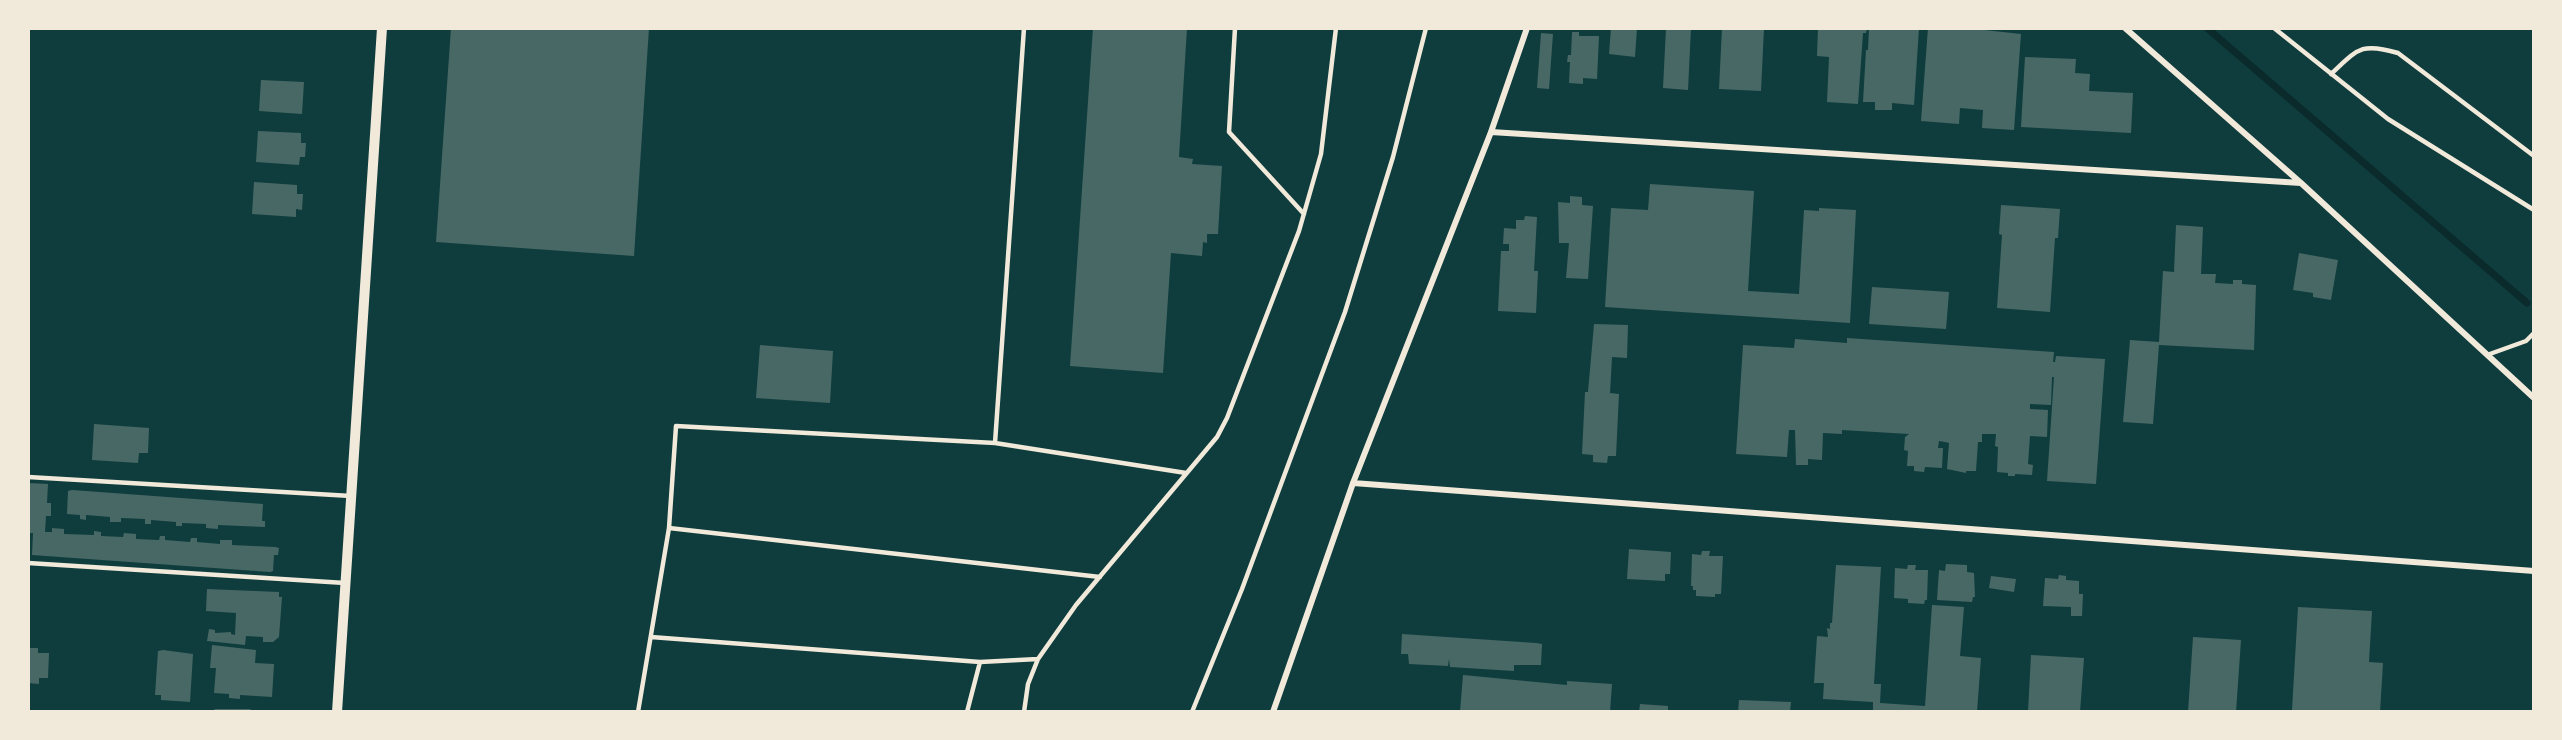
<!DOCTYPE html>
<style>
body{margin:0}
#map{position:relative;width:2562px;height:740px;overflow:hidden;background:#0f3d3e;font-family:"Asap Condensed",sans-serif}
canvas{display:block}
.frame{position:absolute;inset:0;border:30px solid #f1e9da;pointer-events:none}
</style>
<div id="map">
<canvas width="2562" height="740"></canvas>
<div class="frame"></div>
</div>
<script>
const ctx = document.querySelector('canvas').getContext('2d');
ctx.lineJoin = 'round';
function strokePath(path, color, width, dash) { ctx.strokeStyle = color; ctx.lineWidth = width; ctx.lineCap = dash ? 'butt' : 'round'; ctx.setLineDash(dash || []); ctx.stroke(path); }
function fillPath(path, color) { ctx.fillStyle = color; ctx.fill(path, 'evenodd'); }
const stream = new Path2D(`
 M 2207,28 L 2527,303`);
const building = new Path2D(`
 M 451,28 L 649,28 L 634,256 L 436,242 Z
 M 1093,28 L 1187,28 L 1179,157 L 1193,159 L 1192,164 L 1222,166 L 1218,234 L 1207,234 L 1207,243 L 1203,242 L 1202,256 L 1171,253 L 1163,373 L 1070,366 Z
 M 1611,28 L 1637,28 L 1635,57 L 1609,54 Z
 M 1666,28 L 1691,28 L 1688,90 L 1663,88 Z
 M 1722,28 L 1764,28 L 1761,91 L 1719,89 Z
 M 1818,28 L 1867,28 L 1866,33 L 1863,33 L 1858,104 L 1827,102 L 1829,57 L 1817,56 Z
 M 1869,28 L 1919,28 L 1914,105 L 1892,103 L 1892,110 L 1875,110 L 1875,102 L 1863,102 L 1866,50 L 1868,50 Z
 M 1928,28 L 1966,28 L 2021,34 L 2014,130 L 1982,128 L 1983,110 L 1960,108 L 1959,124 L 1921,121 Z
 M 1572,32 L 1579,32 L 1579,36 L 1599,36 L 1597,79 L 1583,78 L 1583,84 L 1569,83 L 1570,62 L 1567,62 L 1568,55 L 1571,55 Z
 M 1541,33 L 1553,34 L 1549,89 L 1537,88 Z
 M 2025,57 L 2076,59 L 2075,73 L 2090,74 L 2089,91 L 2133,93 L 2131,133 L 2021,127 Z
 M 261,80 L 304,82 L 302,114 L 259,111 Z
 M 258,131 L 301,133 L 301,143 L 306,143 L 305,157 L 300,157 L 299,165 L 256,162 Z
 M 254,182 L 297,185 L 297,194 L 303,194 L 302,210 L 296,209 L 296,217 L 252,214 Z
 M 1650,184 L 1754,191 L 1748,291 L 1799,294 L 1804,210 L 1819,211 L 1819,208 L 1856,210 L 1850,323 L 1605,307 L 1611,208 L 1648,210 Z
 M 1570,196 L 1582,197 L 1582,205 L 1593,206 L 1588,279 L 1566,278 L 1569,243 L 1559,243 L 1558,202 L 1570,203 Z
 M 2001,205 L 2060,209 L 2058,238 L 2055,238 L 2050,312 L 1997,308 L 2002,235 L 1999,234 Z
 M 1525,216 L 1537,217 L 1534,271 L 1538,271 L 1536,313 L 1498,311 L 1501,251 L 1509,251 L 1509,244 L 1503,244 L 1504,228 L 1516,229 L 1516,220 L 1524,220 Z
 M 2176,225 L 2203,227 L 2201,274 L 2216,274 L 2215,283 L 2233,284 L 2233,280 L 2242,280 L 2242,284 L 2256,285 L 2254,350 L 2159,345 L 2153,424 L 2123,422 L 2130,340 L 2159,342 L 2163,271 L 2174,272 Z
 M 2299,253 L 2338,260 L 2331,300 L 2313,297 L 2313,293 L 2293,290 Z
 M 1872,287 L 1949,292 L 1946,329 L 1869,324 Z
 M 1594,324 L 1628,325 L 1627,358 L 1612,357 L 1610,393 L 1619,394 L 1616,456 L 1608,456 L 1607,463 L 1593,462 L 1593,455 L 1582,454 L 1585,392 L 1588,392 Z
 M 1847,338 L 2054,352 L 2053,362 L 2055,362 L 2056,356 L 2105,359 L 2096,484 L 2047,481 L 2054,377 L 2052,377 L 2051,405 L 2030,404 L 2030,409 L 2048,410 L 2047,437 L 2030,436 L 2028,464 L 2033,465 L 2032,475 L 2015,474 L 2015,476 L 2008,476 L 2008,473 L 1997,472 L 1998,447 L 1995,446 L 1996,434 L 1982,434 L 1982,442 L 1978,442 L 1976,471 L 1966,471 L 1966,473 L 1947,469 L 1949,443 L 1945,442 L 1939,441 L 1938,448 L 1943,448 L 1942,468 L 1925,467 L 1924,472 L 1914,471 L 1914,466 L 1907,466 L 1908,451 L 1904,450 L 1905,437 L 1909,434 L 1842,430 L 1842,434 L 1823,433 L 1822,460 L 1808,459 L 1808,465 L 1796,465 L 1795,430 L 1789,430 L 1787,457 L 1736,454 L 1743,345 L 1794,348 L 1795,339 L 1847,343 Z
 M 760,345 L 833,351 L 830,403 L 756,398 Z
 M 94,424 L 149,428 L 148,453 L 139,453 L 138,463 L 92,460 Z
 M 28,483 L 48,484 L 47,503 L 51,503 L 51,516 L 46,516 L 45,532 L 52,532 L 52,528 L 64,529 L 64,534 L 94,535 L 94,531 L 101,532 L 101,536 L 123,537 L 124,533 L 136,534 L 136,539 L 159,540 L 160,536 L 165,536 L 165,540 L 190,542 L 191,538 L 197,538 L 197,542 L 220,544 L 220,540 L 232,540 L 232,545 L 275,547 L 279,548 L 278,555 L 274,555 L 273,571 L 270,572 L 32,555 L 33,533 L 28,533 Z
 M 72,490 L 263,504 L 262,521 L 265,521 L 265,527 L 218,525 L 218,529 L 206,528 L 206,524 L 182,523 L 182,526 L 176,526 L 176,522 L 151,520 L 151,524 L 145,524 L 145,519 L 121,518 L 121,522 L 110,522 L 110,517 L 86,515 L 86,520 L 80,519 L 80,515 L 67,514 L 68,491 Z
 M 1629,549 L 1671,552 L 1670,574 L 1665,574 L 1665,581 L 1627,579 Z
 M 1702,551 L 1710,551 L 1709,556 L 1723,556 L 1721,594 L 1715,594 L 1715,597 L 1696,596 L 1696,590 L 1693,590 L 1693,586 L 1691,586 L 1692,554 L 1701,555 Z
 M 1946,564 L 1967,565 L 1967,572 L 1974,573 L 1975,597 L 1973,597 L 1972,602 L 1937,600 L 1939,570 L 1945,571 Z
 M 1836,565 L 1881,567 L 1874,684 L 1881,684 L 1880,703 L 1925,706 L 1932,605 L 1964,607 L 1960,656 L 1981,658 L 1977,712 L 1873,712 L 1873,702 L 1823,699 L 1824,683 L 1814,683 L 1817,636 L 1828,637 L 1827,628 L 1830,629 L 1830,623 L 1832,623 Z
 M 1908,565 L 1916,565 L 1915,570 L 1928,570 L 1927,600 L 1925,600 L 1924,604 L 1908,603 L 1908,599 L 1894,598 L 1895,568 L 1907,569 Z
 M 2059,575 L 2066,576 L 2066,580 L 2079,581 L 2079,594 L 2083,594 L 2082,616 L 2071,616 L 2071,607 L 2043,606 L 2045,578 L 2058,579 Z
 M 1991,576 L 2016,579 L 2014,592 L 1989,588 Z
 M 207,589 L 279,592 L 279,597 L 282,597 L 279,637 L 273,642 L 263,642 L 263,637 L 246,636 L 245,645 L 207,641 L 209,629 L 215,630 L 215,633 L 231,632 L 231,634 L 235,635 L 236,613 L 206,611 Z
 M 2298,607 L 2372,611 L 2369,662 L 2383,663 L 2380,712 L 2292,710 Z
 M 1402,634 L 1536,643 L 1542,644 L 1541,665 L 1514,665 L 1514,671 L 1450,667 L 1449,659 L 1448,666 L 1409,664 L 1408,654 L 1401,654 Z
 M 2193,637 L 2241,640 L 2236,712 L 2188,712 Z
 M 212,645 L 256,650 L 255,663 L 274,664 L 272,697 L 240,695 L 240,699 L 229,698 L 229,694 L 214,693 L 216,668 L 210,668 Z
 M 28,648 L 38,648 L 38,653 L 49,653 L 48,678 L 39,678 L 39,684 L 28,683 Z
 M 163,650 L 193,654 L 190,702 L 161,700 L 161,695 L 155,695 L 158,651 Z
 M 2031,655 L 2084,658 L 2080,712 L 2028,712 Z
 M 1463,675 L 1567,685 L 1567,681 L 1612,684 L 1610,712 L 1460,712 Z
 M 1739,700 L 1791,702 L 1790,712 L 1738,712 Z
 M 1640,704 L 1668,706 L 1668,712 L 1639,712 Z`);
const service = new Path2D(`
 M 1235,28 L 1229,132 L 1304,214
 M 2274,28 L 2388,119 L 2534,210
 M 2331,74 C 2358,49 2361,42 2398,53 L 2534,156
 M 2487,355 L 2526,341 L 2534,333
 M 995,443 L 1024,28
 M 28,477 L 351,496
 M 28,563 L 345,583
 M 1100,577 L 669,528 L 676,426 L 995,443 L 1186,473
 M 651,637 L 980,662
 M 215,712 L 250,712
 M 638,712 L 669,528
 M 967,712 L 980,662 L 1038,659
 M 1024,712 L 1028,684 L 1038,659 L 1076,605 L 1217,437 L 1227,418 L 1299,231 L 1321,154 L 1336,28
 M 1192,712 L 1242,589 L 1345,312 L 1393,157 L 1426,28`);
const minor = new Path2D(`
 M 2125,28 L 2301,183 L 2534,398
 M 1491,132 L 2301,183
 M 1353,483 L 2534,571
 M 1273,712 L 1353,483 L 1491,132 L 1527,28`);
const tertiary = new Path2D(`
 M 337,712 L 382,28`);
strokePath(stream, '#0a2a2b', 7);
fillPath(building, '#486865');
strokePath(service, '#f1e9da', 4.5);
strokePath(minor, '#f1e9da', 6);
strokePath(tertiary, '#f1e9da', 10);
</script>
